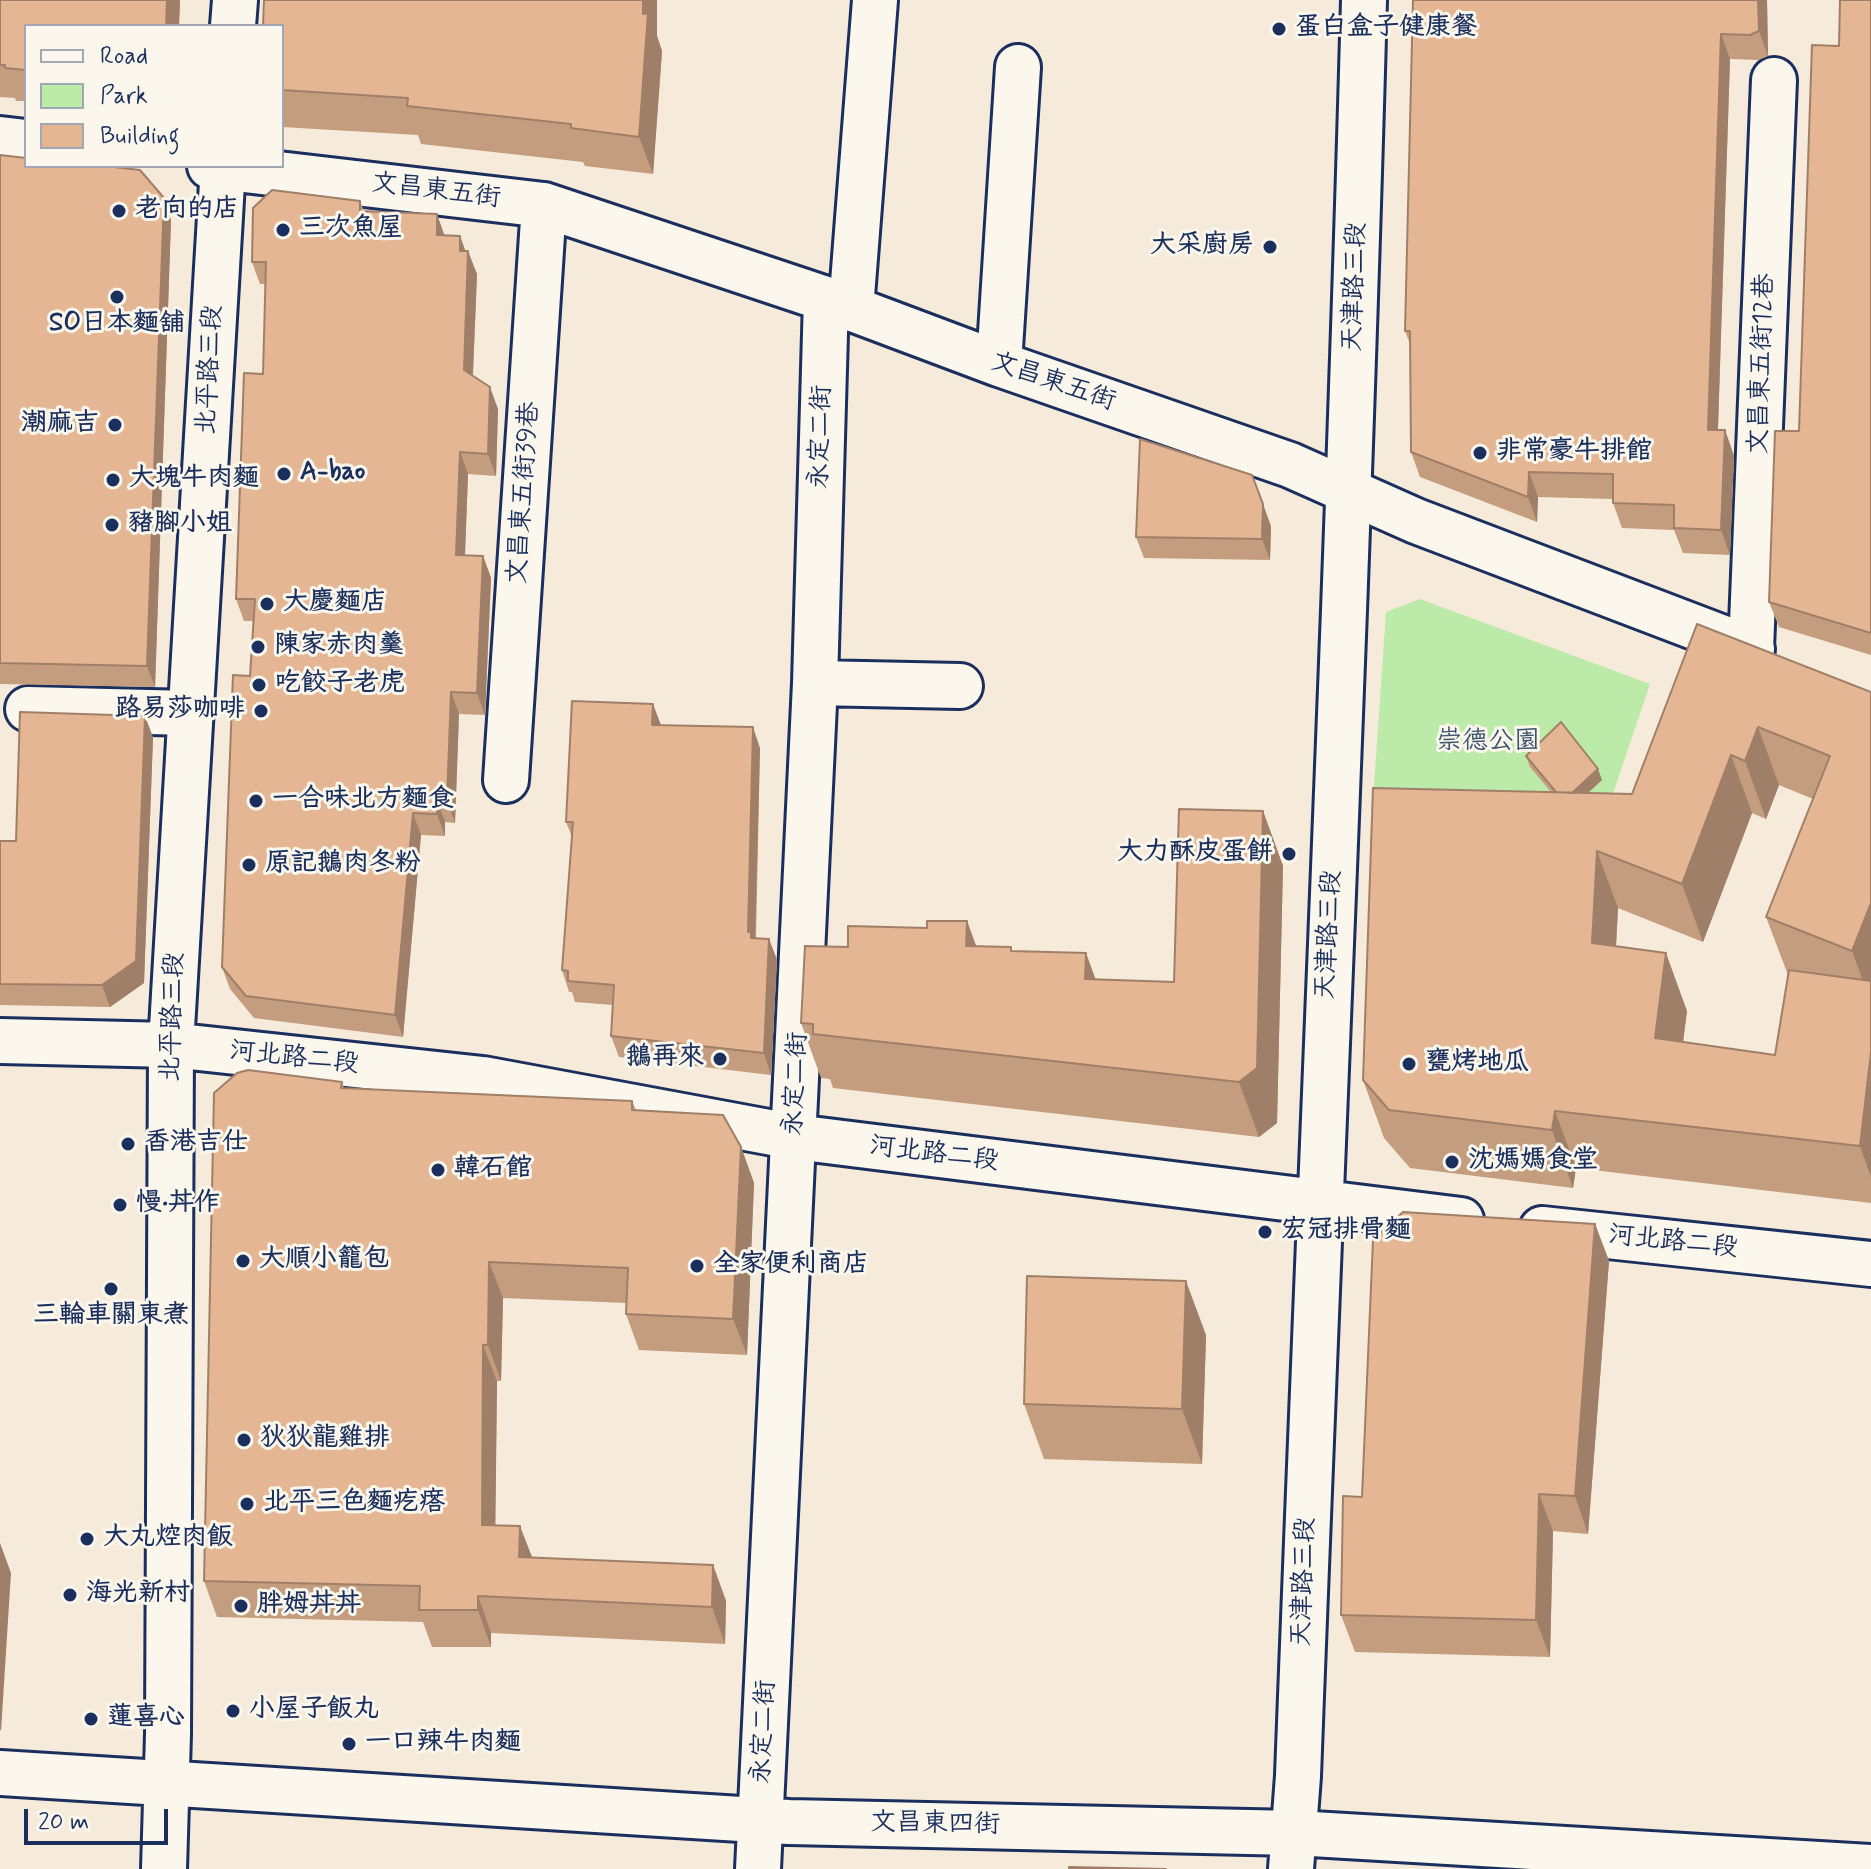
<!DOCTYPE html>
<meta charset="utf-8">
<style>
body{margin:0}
#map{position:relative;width:1871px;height:1869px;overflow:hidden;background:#f6eada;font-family:Mynerve,sans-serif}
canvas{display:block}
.legend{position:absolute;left:24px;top:24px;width:260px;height:144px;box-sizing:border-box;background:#fbf7ec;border:2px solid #a1a7b3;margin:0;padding:10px 14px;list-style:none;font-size:24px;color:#1b2f5e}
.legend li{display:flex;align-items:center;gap:16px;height:40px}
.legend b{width:40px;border:2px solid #a1a7b3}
.scale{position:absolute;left:24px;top:1809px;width:144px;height:36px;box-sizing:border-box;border:4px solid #1b2f5e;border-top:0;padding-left:10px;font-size:24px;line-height:28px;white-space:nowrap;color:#1b2f5e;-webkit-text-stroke:6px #fbf7ec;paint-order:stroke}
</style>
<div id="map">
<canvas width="1871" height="1869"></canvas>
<ul class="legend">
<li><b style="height:10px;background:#fbf7ec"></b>Road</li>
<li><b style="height:22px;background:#bbeaa9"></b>Park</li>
<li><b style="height:22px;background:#e4b694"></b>Building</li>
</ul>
<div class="scale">20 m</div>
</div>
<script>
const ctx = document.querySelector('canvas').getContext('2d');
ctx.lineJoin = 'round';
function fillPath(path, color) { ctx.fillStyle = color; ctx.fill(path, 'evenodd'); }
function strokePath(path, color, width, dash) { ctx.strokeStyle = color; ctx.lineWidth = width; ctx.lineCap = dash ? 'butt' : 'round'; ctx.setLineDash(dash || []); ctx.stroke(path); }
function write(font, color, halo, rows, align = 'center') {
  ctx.font = font + ' Mynerve,"LXGW WenKai TC",sans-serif'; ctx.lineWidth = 6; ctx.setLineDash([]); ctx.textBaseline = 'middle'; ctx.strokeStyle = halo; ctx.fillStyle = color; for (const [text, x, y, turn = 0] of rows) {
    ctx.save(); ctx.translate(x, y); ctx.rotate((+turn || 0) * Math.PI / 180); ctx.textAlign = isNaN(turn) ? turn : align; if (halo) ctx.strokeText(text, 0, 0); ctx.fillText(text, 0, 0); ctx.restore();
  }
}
const green = new Path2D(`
 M 1420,599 L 1650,684 L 1590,862 L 1370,845 L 1386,612 Z`);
const minor = new Path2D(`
 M 233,26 L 235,0
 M 0,139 L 26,142
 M 210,166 L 544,205 L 826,299 L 999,364 L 1290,465 L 1416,521 L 1752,649
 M 851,309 L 875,0
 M 999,364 L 1018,67
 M 1751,649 L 1774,80
 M 815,683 L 960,686
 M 28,709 L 190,713
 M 506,780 L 544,205
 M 0,1041 L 171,1045 L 483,1079 L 795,1137 L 1461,1220
 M 1542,1229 L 1871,1264
 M 0,1773 L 789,1822 L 1295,1833 L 1871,1867
 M 164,1869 L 168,1734 L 171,1045 L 223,166
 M 758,1869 L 815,683 L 826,299
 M 1291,1869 L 1298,1776 C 1320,1184 1348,592 1364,0`);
const wall = new Path2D(`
 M 0,0 L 180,0 L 179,26 L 26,26 L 26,101 L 16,101 L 15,98 L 0,97 Z
 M 264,0 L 657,0 L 657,36 L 662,51 L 653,174 L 585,166 L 583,162 L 421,144 L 418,135 L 282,127 L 282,26 Z
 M 1413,0 L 1767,0 L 1768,56 L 1759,60 L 1730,59 L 1718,430 L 1725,430 L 1734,456 L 1730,555 L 1683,553 L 1674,530 L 1622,528 L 1613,503 L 1613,499 L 1538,497 L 1537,522 L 1420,477 L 1411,452 L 1410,344 L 1405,331 Z
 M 1871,0 L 1871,655 L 1779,627 L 1769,602 L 1799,431 L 1839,46 Z
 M 0,155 L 171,220 L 155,687 L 0,684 Z
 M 360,201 L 364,211 L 445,236 L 460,236 L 465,251 L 477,274 L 473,376 L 498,409 L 496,476 L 468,474 L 465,556 L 483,556 L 491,578 L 485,715 L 459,714 L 455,823 L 445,822 L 445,836 L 421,835 L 403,1037 L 254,1018 L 230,989 L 222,967 L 250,676 L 254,621 L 244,621 L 236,599 L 263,374 L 265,284 L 260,284 L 252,262 Z
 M 1271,526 L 1270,560 L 1144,558 L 1136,537 Z
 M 1697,624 L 1871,692 L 1871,1203 L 1576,1168 L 1573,1188 L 1410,1168 L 1384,1138 L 1363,1080 L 1551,792 L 1530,767 L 1526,756 L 1602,780 L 1588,793 L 1632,794 ZM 1779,785 L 1813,799 L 1766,917 L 1788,975 L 1775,1055 L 1683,1042 L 1687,1011 L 1616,947 L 1618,908 L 1703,942 L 1752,813 L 1766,819 Z
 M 661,725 L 760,748 L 756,938 L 769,939 L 777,960 L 771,1075 L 619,1057 L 611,1036 L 613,1005 L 575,1002 L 572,992 L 569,992 L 562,970 L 572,837 L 566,822 Z
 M 153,737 L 144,983 L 110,1007 L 0,1005 L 0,841 L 16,841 Z
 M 1263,811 L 1283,866 L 1277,1123 L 1259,1137 L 833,1088 L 830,1079 L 821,1078 L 801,1023 L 848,947 L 927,928 L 967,921 L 976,946 L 1013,952 L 1086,953 L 1095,979 L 1174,982 Z
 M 342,1082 L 344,1088 L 632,1101 L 636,1110 L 741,1147 L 754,1183 L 747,1355 L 639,1350 L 626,1314 L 627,1303 L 503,1298 L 501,1381 L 497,1381 L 495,1525 L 532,1558 L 713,1565 L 726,1601 L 725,1644 L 491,1633 L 491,1647 L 432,1647 L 423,1622 L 217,1617 L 204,1581 Z
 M 1595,1224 L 1609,1261 L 1588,1534 L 1553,1531 L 1550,1657 L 1355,1652 L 1341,1615 L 1362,1497 Z
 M 1206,1335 L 1202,1464 L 1044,1459 L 1024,1404 Z`);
const shadedWall = new Path2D(`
 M 167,0 L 180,0 L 179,26 L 166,26 Z
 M 643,0 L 657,0 L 657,36 L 662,51 L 653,174 L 639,137 Z
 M 1758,0 L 1767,0 L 1768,56 L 1759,31 Z
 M 1721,34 L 1730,59 L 1717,455 L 1708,430 Z
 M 164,198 L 171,220 L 155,687 L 147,666 Z
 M 437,214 L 445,237 L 437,235 Z
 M 460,236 L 468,258 L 468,251 L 477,274 L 472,392 L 464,370 Z
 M 490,387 L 498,409 L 496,476 L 488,454 Z
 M 1725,430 L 1734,456 L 1730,555 L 1721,530 Z
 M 460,452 L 468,474 L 464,578 L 456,555 Z
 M 1529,472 L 1538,497 L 1537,522 L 1528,497 Z
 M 1263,504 L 1271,526 L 1270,560 L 1262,539 Z
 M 483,556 L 491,578 L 485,715 L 477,693 Z
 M 451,692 L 459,714 L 455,823 L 447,800 Z
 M 653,704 L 661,725 L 652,725 Z
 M 145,716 L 153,737 L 144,983 L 110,1007 L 102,985 Z
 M 753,727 L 760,748 L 755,944 L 748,932 Z
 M 1758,727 L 1779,785 L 1766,819 L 1745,761 Z
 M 1731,755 L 1752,813 L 1703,942 L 1682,884 Z
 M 1598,769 L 1602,780 L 1567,812 L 1563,801 Z
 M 437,800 L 445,822 L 445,836 L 437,814 Z
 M 1263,811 L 1283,866 L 1277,1123 L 1259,1137 L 1239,1082 Z
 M 413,813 L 421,835 L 403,1037 L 395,1015 Z
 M 1597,851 L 1618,908 L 1613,1001 L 1592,943 Z
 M 1871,903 L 1871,1003 L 1852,951 Z
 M 967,921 L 987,976 L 966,946 Z
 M 769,939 L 777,960 L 771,1075 L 764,1053 Z
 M 1086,953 L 1106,1008 L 1085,979 Z
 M 1666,953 L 1687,1011 L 1676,1096 L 1655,1038 Z
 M 1871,1052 L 1871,1177 L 1860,1146 Z
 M 1555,1111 L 1576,1168 L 1573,1188 L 1552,1130 Z
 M 741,1147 L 754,1183 L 747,1355 L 733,1319 Z
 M 1595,1224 L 1609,1261 L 1588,1534 L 1575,1496 Z
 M 489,1262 L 503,1298 L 501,1381 L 488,1345 Z
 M 1186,1281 L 1206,1335 L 1202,1464 L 1182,1409 Z
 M 483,1345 L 497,1381 L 495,1561 L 482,1525 Z
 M 1539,1494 L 1553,1531 L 1550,1657 L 1536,1620 Z
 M 520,1526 L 534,1562 L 519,1557 Z
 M 0,1543 L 11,1573 L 1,1731 L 0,1729 Z
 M 713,1565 L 726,1601 L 725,1644 L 712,1607 Z
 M 478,1596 L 491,1633 L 491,1647 L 478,1610 Z`);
const building = new Path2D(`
 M 0,0 L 167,0 L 166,26 L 26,26 L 26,70 L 5,68 L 5,65 L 0,65 Z
 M 264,0 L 643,0 L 643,14 L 648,13 L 639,137 L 571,128 L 571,124 L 407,106 L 408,98 L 282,90 L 282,26 L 263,26 Z
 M 1413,0 L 1758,0 L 1759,31 L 1750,35 L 1721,34 L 1708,430 L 1725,430 L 1721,530 L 1674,528 L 1674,505 L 1613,503 L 1613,474 L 1529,472 L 1528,497 L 1411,452 L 1410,331 L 1405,331 Z
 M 1840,0 L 1871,0 L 1871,633 L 1769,602 L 1775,431 L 1799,431 L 1812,45 L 1839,46 Z
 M 0,155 L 26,158 L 26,166 L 105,166 L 140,170 L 164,198 L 147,666 L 0,663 Z
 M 272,190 L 360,201 L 360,211 L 437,214 L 437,235 L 460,236 L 460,251 L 468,251 L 464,370 L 490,387 L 488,454 L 460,452 L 456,555 L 483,556 L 477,693 L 451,692 L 447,800 L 437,800 L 437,814 L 413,813 L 395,1015 L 246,996 L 222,967 L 233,675 L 250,676 L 255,599 L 236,599 L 244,373 L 263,374 L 266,262 L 252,262 L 253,208 Z
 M 1140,439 L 1252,475 L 1263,504 L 1262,539 L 1136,537 Z
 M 1697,624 L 1871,692 L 1871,903 L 1852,951 L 1766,917 L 1830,756 L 1758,727 L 1745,761 L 1731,755 L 1682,884 L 1597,851 L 1592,943 L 1666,953 L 1655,1038 L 1775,1055 L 1789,970 L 1871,981 L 1871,1052 L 1860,1146 L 1555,1111 L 1552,1130 L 1389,1110 L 1363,1080 L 1373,788 L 1632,794 Z
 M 572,701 L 653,704 L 652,725 L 753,727 L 748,932 L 751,932 L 751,938 L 769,939 L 764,1053 L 611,1036 L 614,985 L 568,981 L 568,971 L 562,970 L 573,822 L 566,822 Z
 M 20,712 L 145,716 L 136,961 L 102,985 L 0,984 L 0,841 L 16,841 Z
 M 1561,722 L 1598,769 L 1572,793 L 1556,792 L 1526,756 Z
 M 1179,809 L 1263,811 L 1257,1068 L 1239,1082 L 813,1034 L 813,1024 L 801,1023 L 805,946 L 848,947 L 848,926 L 927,928 L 927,921 L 967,921 L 966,946 L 1011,947 L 1011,951 L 1086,953 L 1085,979 L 1174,982 Z
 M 248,1070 L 342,1082 L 341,1088 L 632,1101 L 632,1110 L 723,1115 L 741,1147 L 733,1319 L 626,1314 L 628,1268 L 489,1262 L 488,1345 L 483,1345 L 482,1525 L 520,1526 L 519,1557 L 713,1565 L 712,1607 L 478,1596 L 478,1610 L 419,1610 L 420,1586 L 204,1581 L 214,1093 L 237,1073 Z
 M 1403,1212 L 1595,1224 L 1575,1496 L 1539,1494 L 1536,1620 L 1341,1615 L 1343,1496 L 1362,1497 L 1373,1240 Z
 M 1027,1276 L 1186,1281 L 1182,1409 L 1024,1404 Z
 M 1069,1867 L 1166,1869 L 1069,1869 Z`);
const markers = [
 [1279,29,8,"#1b2f5e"],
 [119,211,8,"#1b2f5e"],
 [283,230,8,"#1b2f5e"],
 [1270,247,8,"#1b2f5e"],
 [117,297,8,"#1b2f5e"],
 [115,425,8,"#1b2f5e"],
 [1480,453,8,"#1b2f5e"],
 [284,474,8,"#1b2f5e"],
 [113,480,8,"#1b2f5e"],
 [112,525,8,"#1b2f5e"],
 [267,604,8,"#1b2f5e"],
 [258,647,8,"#1b2f5e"],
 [259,685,8,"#1b2f5e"],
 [261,711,8,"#1b2f5e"],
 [256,801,8,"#1b2f5e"],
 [1289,854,8,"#1b2f5e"],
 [249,865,8,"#1b2f5e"],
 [720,1059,8,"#1b2f5e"],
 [1409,1064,8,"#1b2f5e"],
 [128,1144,8,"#1b2f5e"],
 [1452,1162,8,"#1b2f5e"],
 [438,1170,8,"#1b2f5e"],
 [120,1205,8,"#1b2f5e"],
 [1265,1232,8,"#1b2f5e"],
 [243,1261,8,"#1b2f5e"],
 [697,1266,8,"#1b2f5e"],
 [111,1289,8,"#1b2f5e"],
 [244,1440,8,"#1b2f5e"],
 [247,1504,8,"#1b2f5e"],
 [87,1539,8,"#1b2f5e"],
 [70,1595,8,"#1b2f5e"],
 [241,1606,8,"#1b2f5e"],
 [233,1711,8,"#1b2f5e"],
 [91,1719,8,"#1b2f5e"],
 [349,1744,8,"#1b2f5e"]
];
const poiNames = [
 ["蛋白盒子健康餐",1295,29],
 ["老向的店",135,211],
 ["三次魚屋",299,230],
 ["大采廚房",1254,247,"right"],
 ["SO日本麵舖",117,325,"center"],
 ["潮麻吉",99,425,"right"],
 ["非常豪牛排館",1496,453],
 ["A-bao",300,474],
 ["大塊牛肉麵",129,480],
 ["豬腳小姐",128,525],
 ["大慶麵店",283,604],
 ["陳家赤肉羹",274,647],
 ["吃餃子老虎",275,685],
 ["路易莎咖啡",245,711,"right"],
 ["一合味北方麵食",272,801],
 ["大力酥皮蛋餅",1273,854,"right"],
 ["原記鵝肉冬粉",265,865],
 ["鵝再來",704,1059,"right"],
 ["甕烤地瓜",1425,1064],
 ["香港吉仕",144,1144],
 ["沈媽媽食堂",1468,1162],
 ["韓石館",454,1170],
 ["慢·丼作",136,1205],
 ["宏冠排骨麵",1281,1232],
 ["大順小籠包",259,1261],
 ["全家便利商店",713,1266],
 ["三輪車關東煮",111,1317,"center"],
 ["狄狄龍雞排",260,1440],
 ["北平三色麵疙瘩",263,1504],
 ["大丸焢肉飯",103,1539],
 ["海光新村",86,1595],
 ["胖姆丼丼",257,1606],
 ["小屋子飯丸",249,1711],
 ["蓮喜心",107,1719],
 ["一口辣牛肉麵",365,1744]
];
const streetNames = [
 ["文昌東五街",436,192,7],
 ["天津路三段",1356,287,-88],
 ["文昌東五街12巷",1763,364,-88],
 ["北平路三段",211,370,-87],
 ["文昌東五街",1053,383,19],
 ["永定二街",822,437,-88],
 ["文昌東五街39巷",525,493,-86],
 ["天津路三段",1330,935,-87],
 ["北平路三段",174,1017,-88],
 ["河北路二段",294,1059,6],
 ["永定二街",797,1084,-87],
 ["河北路二段",934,1155,7],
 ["河北路二段",1673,1243,6],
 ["天津路三段",1305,1582,-88],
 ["永定二街",765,1732,-87],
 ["文昌東四街",935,1825,1]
];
const parkNames = [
 ["崇德公園",1488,743]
];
fillPath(green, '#bbeaa9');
strokePath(minor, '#1b2f5e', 50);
strokePath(minor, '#fbf7ec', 44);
fillPath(wall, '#c49d7f');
fillPath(shadedWall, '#a07f68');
fillPath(building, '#e4b694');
strokePath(building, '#a07f68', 2);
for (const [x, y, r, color] of markers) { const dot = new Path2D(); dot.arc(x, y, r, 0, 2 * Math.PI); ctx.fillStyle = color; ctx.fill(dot); strokePath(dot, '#fbf7ec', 3); }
write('bold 26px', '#1b2f5e', '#fbf7ec', poiNames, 'left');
write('26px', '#1b2f5e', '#fbf7ec', streetNames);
write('26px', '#3b546d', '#fbf7ec', parkNames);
</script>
